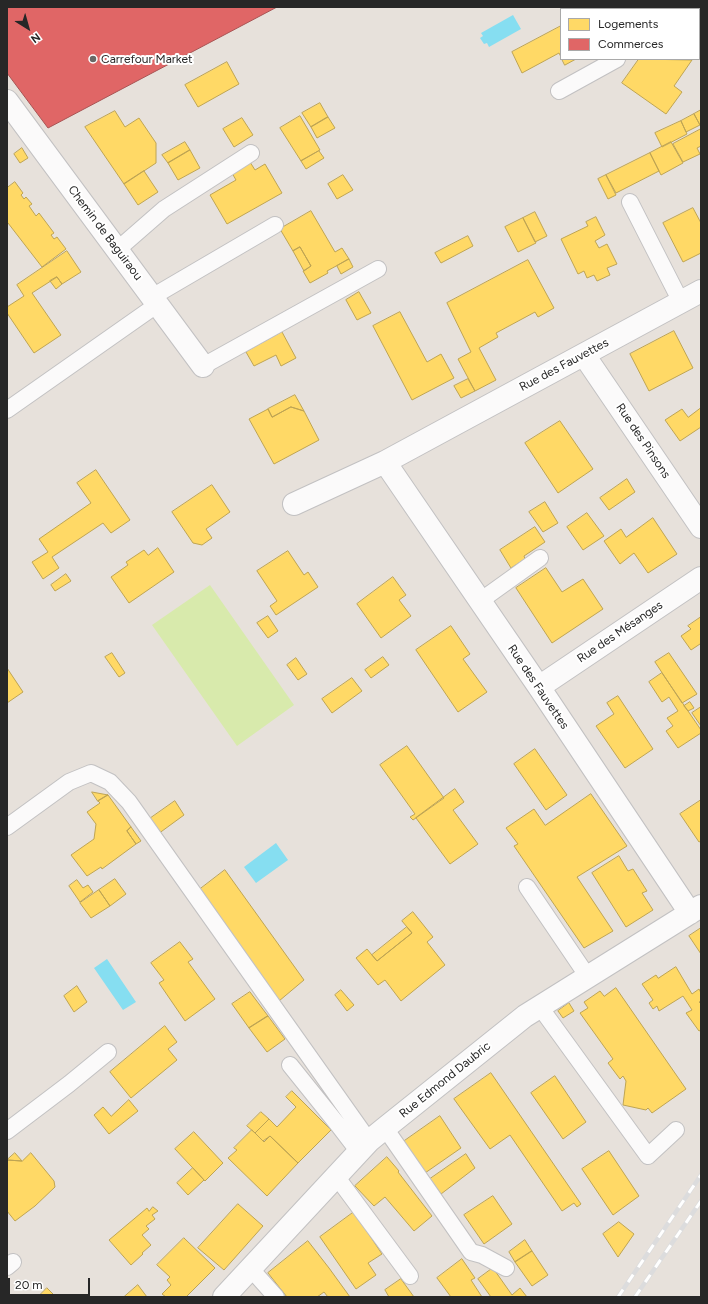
<!DOCTYPE html>
<meta charset="utf-8">
<style>
body{margin:0}
#map{position:relative;width:708px;height:1304px;overflow:hidden;background:#e7e1db;font-family:Figtree,sans-serif}
canvas{display:block}
.frame{position:absolute;inset:0;border:8px solid #272727;pointer-events:none}
.legend{position:absolute;left:560px;top:8px;width:140px;height:52px;box-sizing:border-box;background:#fff;border:1px solid #a9a9a9;margin:0;padding:5px 7px;list-style:none;font-size:12px;color:#272727}
.legend li{display:flex;align-items:center;gap:8px;height:20px}
.legend b{width:20px;border:1px solid #a9a9a9}
.north{position:absolute;left:8px;top:8px;width:40px;height:40px;-webkit-text-stroke:3px #fff;paint-order:stroke;rotate:143deg;font-size:11px;font-weight:700;line-height:16px;text-align:center;color:#272727}
.north::after{content:'';display:block;margin:auto;width:14px;height:18px;background:#272727;clip-path:polygon(50% 0,100% 100%,50% 72%,0 100%)}
.scale{position:absolute;left:8px;top:1278px;width:82px;height:18px;box-sizing:border-box;border:2px solid #272727;border-top:0;padding-left:5px;font-size:12px;line-height:14px;white-space:nowrap;color:#272727;-webkit-text-stroke:3px #fff;paint-order:stroke}
</style>
<div id="map">
<canvas width="708" height="1304"></canvas>
<div class="frame"></div>
<ul class="legend">
<li><b style="height:11px;background:#ffd966"></b>Logements</li>
<li><b style="height:11px;background:#e06666"></b>Commerces</li>
</ul>
<div class="north">N</div>
<div class="scale">20 m</div>
</div>
<script>
const ctx = document.querySelector('canvas').getContext('2d');
ctx.lineJoin = 'round';
function fillPath(path, color) { ctx.fillStyle = color; ctx.fill(path, 'evenodd'); }
function strokePath(path, color, width, dash) { ctx.strokeStyle = color; ctx.lineWidth = width; ctx.lineCap = dash ? 'butt' : 'round'; ctx.setLineDash(dash || []); ctx.stroke(path); }
function write(font, color, halo, rows, align = 'center') {
  ctx.font = font + ' Figtree,sans-serif'; ctx.lineWidth = 4; ctx.setLineDash([]); ctx.textBaseline = 'middle'; ctx.strokeStyle = halo; ctx.fillStyle = color; for (const [text, x, y, turn = 0] of rows) {
    ctx.save(); ctx.translate(x, y); ctx.rotate((+turn || 0) * Math.PI / 180); ctx.textAlign = isNaN(turn) ? turn : align; if (halo) ctx.strokeText(text, 0, 0); ctx.fillText(text, 0, 0); ctx.restore();
  }
}
const pitch = new Path2D(`
 M 210,585 L 294,705 L 237,746 L 152,625 Z`);
const water = new Path2D(`
 M 513,15 L 521,29 L 489,47 L 487,43 L 484,44 L 480,38 L 483,36 L 481,33 Z
 M 276,843 L 288,860 L 256,883 L 244,867 Z
 M 107,959 L 136,1002 L 123,1010 L 94,968 Z`);
const homes = new Path2D(`
 M 574,7 L 625,7 L 624,9 L 572,9 Z
 M 561,26 L 561,57 L 559,53 L 522,73 L 512,52 Z
 M 562,59 L 576,59 L 565,65 Z
 M 639,59 L 692,60 L 674,86 L 682,92 L 666,114 L 622,83 Z
 M 227,62 L 239,84 L 198,107 L 185,85 Z
 M 320,103 L 328,117 L 311,127 L 302,113 Z
 M 701,110 L 701,124 L 700,125 L 694,114 Z
 M 115,111 L 125,127 L 139,118 L 156,143 L 156,163 L 124,184 L 85,127 Z
 M 694,114 L 700,125 L 686,132 L 681,121 Z
 M 300,116 L 320,150 L 301,161 L 280,128 Z
 M 328,117 L 335,128 L 317,138 L 311,127 Z
 M 242,118 L 253,135 L 234,147 L 223,129 Z
 M 681,121 L 687,134 L 662,147 L 655,133 Z
 M 701,129 L 701,146 L 697,148 L 700,154 L 683,162 L 673,144 Z
 M 185,142 L 190,150 L 168,163 L 162,155 Z
 M 671,142 L 683,163 L 661,175 L 650,153 Z
 M 22,148 L 28,158 L 20,163 L 14,154 Z
 M 190,150 L 200,168 L 178,180 L 168,163 Z
 M 319,151 L 324,158 L 306,169 L 301,161 Z
 M 650,153 L 659,171 L 616,193 L 606,175 Z
 M 250,162 L 255,170 L 265,164 L 282,193 L 227,224 L 210,195 L 236,180 L 232,173 Z
 M 144,171 L 158,192 L 138,205 L 124,184 Z
 M 343,175 L 353,190 L 337,199 L 328,184 Z
 M 606,175 L 616,195 L 608,199 L 598,179 Z
 M 15,182 L 23,193 L 21,195 L 24,199 L 26,197 L 32,204 L 29,206 L 36,216 L 39,213 L 54,233 L 51,235 L 54,239 L 57,237 L 66,249 L 42,267 L 8,223 L 7,224 L 7,188 Z
 M 693,208 L 701,223 L 701,253 L 683,262 L 663,223 Z
 M 311,211 L 335,252 L 342,248 L 349,259 L 327,271 L 328,273 L 310,283 L 303,271 L 311,266 L 300,247 L 293,251 L 280,229 Z
 M 535,212 L 547,236 L 535,242 L 523,218 Z
 M 596,217 L 605,235 L 595,241 L 599,248 L 607,244 L 617,264 L 607,268 L 610,275 L 597,281 L 594,275 L 587,278 L 584,271 L 578,274 L 561,239 L 588,226 L 586,222 Z
 M 523,218 L 536,243 L 518,252 L 505,227 Z
 M 468,236 L 473,246 L 441,263 L 435,253 Z
 M 300,247 L 311,266 L 304,271 L 293,251 Z
 M 67,251 L 81,272 L 62,284 L 57,277 L 32,293 L 61,335 L 34,353 L 7,313 L 7,307 L 24,296 L 17,285 Z
 M 349,259 L 353,267 L 341,274 L 337,266 Z
 M 528,260 L 554,308 L 538,317 L 535,312 L 496,333 L 498,337 L 479,348 L 496,380 L 475,391 L 458,359 L 471,352 L 447,303 Z
 M 57,277 L 62,284 L 56,289 L 50,281 Z
 M 359,292 L 371,313 L 357,320 L 346,300 Z
 M 400,312 L 427,362 L 441,354 L 454,378 L 412,400 L 373,326 Z
 M 674,331 L 693,368 L 649,391 L 630,354 Z
 M 282,332 L 296,358 L 281,366 L 276,355 L 254,366 L 246,352 Z
 M 468,379 L 475,391 L 461,398 L 454,386 Z
 M 295,395 L 304,411 L 291,407 L 272,417 L 268,409 Z
 M 291,407 L 304,411 L 319,440 L 274,464 L 249,419 L 268,409 L 272,417 Z
 M 701,408 L 701,427 L 680,441 L 665,420 L 682,409 L 688,417 Z
 M 560,421 L 593,469 L 558,493 L 525,443 Z
 M 96,470 L 130,520 L 111,533 L 103,523 L 52,557 L 59,568 L 43,579 L 32,562 L 48,552 L 39,539 L 91,503 L 77,483 Z
 M 627,479 L 635,492 L 609,510 L 600,498 Z
 M 212,485 L 230,512 L 206,529 L 212,538 L 202,545 L 193,543 L 172,512 Z
 M 545,502 L 558,523 L 543,532 L 529,512 Z
 M 587,513 L 604,536 L 583,550 L 567,527 Z
 M 653,518 L 677,554 L 648,573 L 634,553 L 620,564 L 604,541 L 621,529 L 626,537 Z
 M 535,527 L 545,542 L 524,556 L 525,559 L 511,568 L 500,550 Z
 M 158,548 L 174,572 L 129,603 L 111,577 L 128,565 L 126,562 L 144,550 L 148,555 Z
 M 288,551 L 304,575 L 308,572 L 318,587 L 276,615 L 270,606 L 277,601 L 257,571 Z
 M 546,568 L 562,592 L 583,579 L 603,609 L 552,643 L 516,588 Z
 M 66,574 L 71,581 L 55,591 L 51,585 Z
 M 393,577 L 406,595 L 399,600 L 411,616 L 381,638 L 357,604 Z
 M 268,616 L 278,631 L 268,638 L 257,623 Z
 M 701,617 L 701,645 L 700,644 L 691,650 L 681,636 L 691,629 L 688,626 Z
 M 451,626 L 470,654 L 463,659 L 487,692 L 458,712 L 416,650 Z
 M 112,653 L 125,673 L 119,677 L 105,657 Z
 M 669,653 L 697,694 L 682,703 L 655,662 Z
 M 383,657 L 389,665 L 371,678 L 365,670 Z
 M 296,658 L 307,674 L 298,680 L 287,665 Z
 M 7,668 L 23,692 L 7,703 Z
 M 662,673 L 701,730 L 701,733 L 678,748 L 666,731 L 673,726 L 667,718 L 678,711 L 669,697 L 662,702 L 649,682 Z
 M 352,678 L 362,691 L 332,713 L 322,699 Z
 M 618,696 L 653,749 L 625,768 L 596,726 L 614,714 L 607,703 Z
 M 690,702 L 694,708 L 688,711 L 684,706 Z
 M 701,707 L 701,726 L 692,713 Z
 M 407,746 L 444,798 L 413,820 L 410,817 L 415,814 L 380,765 Z
 M 535,749 L 567,795 L 546,810 L 514,764 Z
 M 455,789 L 464,802 L 453,810 L 478,844 L 450,864 L 416,818 Z
 M 92,792 L 108,795 L 98,801 Z
 M 591,794 L 627,846 L 577,877 L 613,931 L 584,948 L 514,846 L 518,844 L 506,828 L 534,809 L 545,825 Z
 M 108,795 L 131,827 L 127,831 L 136,844 L 102,869 L 101,867 L 87,876 L 71,855 L 94,839 L 96,824 L 87,812 L 100,803 L 98,801 Z
 M 701,800 L 701,841 L 699,842 L 680,814 Z
 M 175,801 L 184,815 L 158,834 L 148,820 Z
 M 131,827 L 141,841 L 136,844 L 127,831 Z
 M 619,856 L 628,871 L 633,869 L 647,891 L 642,893 L 653,910 L 626,927 L 592,873 Z
 M 225,870 L 304,980 L 279,1001 L 199,890 Z
 M 115,879 L 126,894 L 110,906 L 99,890 Z
 M 77,880 L 83,888 L 88,885 L 93,892 L 80,902 L 69,886 Z
 M 99,890 L 110,906 L 91,918 L 80,903 Z
 M 413,912 L 433,937 L 427,942 L 445,965 L 401,1001 L 385,980 L 378,985 L 356,958 L 367,949 L 377,961 L 412,933 L 402,921 Z
 M 407,927 L 412,933 L 377,961 L 372,955 Z
 M 701,928 L 701,954 L 689,936 Z
 M 180,942 L 193,959 L 188,962 L 215,999 L 185,1021 L 159,983 L 164,980 L 151,963 Z
 M 676,967 L 692,994 L 699,989 L 701,993 L 701,1001 L 699,1002 L 701,1004 L 701,1030 L 699,1031 L 686,1013 L 692,1010 L 683,996 L 659,1011 L 657,1006 L 653,1009 L 649,1003 L 653,1000 L 642,984 L 656,975 L 658,978 Z
 M 77,986 L 87,1002 L 74,1012 L 64,996 Z
 M 616,988 L 686,1089 L 652,1113 L 648,1108 L 646,1110 L 623,1105 L 626,1081 L 623,1076 L 620,1079 L 608,1063 L 613,1059 L 580,1013 L 588,1008 L 584,1002 L 600,991 L 604,996 Z
 M 341,990 L 354,1005 L 347,1011 L 335,995 Z
 M 250,992 L 268,1016 L 249,1028 L 232,1004 Z
 M 569,1003 L 574,1011 L 563,1018 L 558,1011 Z
 M 268,1016 L 285,1039 L 267,1052 L 249,1028 Z
 M 165,1026 L 177,1042 L 168,1049 L 177,1060 L 131,1098 L 110,1072 Z
 M 491,1073 L 581,1204 L 577,1207 L 574,1203 L 562,1211 L 510,1135 L 490,1149 L 454,1099 Z
 M 555,1076 L 586,1122 L 563,1139 L 531,1093 Z
 M 292,1091 L 331,1130 L 298,1163 L 270,1136 L 264,1142 L 255,1133 L 269,1119 L 277,1127 L 296,1107 L 286,1097 Z
 M 129,1100 L 138,1111 L 109,1134 L 94,1115 L 103,1107 L 111,1116 Z
 M 261,1112 L 269,1119 L 255,1133 L 247,1126 Z
 M 440,1116 L 461,1148 L 425,1173 L 403,1142 Z
 M 252,1130 L 263,1141 L 270,1136 L 298,1163 L 267,1196 L 228,1158 L 237,1150 L 234,1148 Z
 M 194,1132 L 223,1163 L 205,1181 L 175,1149 Z
 M 609,1151 L 639,1196 L 613,1215 L 582,1169 Z
 M 15,1153 L 22,1161 L 7,1160 Z
 M 31,1153 L 54,1181 L 55,1187 L 35,1206 L 15,1221 L 7,1211 L 7,1160 L 22,1161 Z
 M 466,1154 L 475,1168 L 441,1194 L 430,1179 Z
 M 387,1157 L 399,1171 L 398,1172 L 432,1216 L 414,1231 L 385,1197 L 374,1206 L 355,1186 Z
 M 193,1168 L 204,1180 L 188,1195 L 177,1183 Z
 M 493,1196 L 512,1224 L 484,1244 L 464,1215 Z
 M 238,1204 L 263,1226 L 224,1270 L 198,1248 Z
 M 153,1207 L 158,1211 L 152,1215 L 155,1219 L 146,1226 L 149,1229 L 142,1235 L 151,1245 L 142,1253 L 143,1254 L 131,1265 L 109,1240 L 147,1208 L 149,1211 Z
 M 354,1212 L 382,1254 L 368,1263 L 376,1275 L 356,1289 L 320,1237 Z
 M 619,1222 L 634,1234 L 618,1257 L 603,1234 Z
 M 184,1238 L 215,1268 L 186,1297 L 166,1297 L 162,1294 L 171,1285 L 167,1280 L 170,1277 L 157,1265 Z
 M 525,1240 L 532,1251 L 515,1262 L 509,1252 Z
 M 308,1241 L 329,1268 L 350,1297 L 328,1297 L 324,1292 L 317,1297 L 287,1297 L 268,1273 Z
 M 532,1251 L 548,1275 L 532,1286 L 515,1262 Z
 M 462,1259 L 475,1278 L 471,1280 L 482,1297 L 451,1297 L 437,1278 Z
 M 493,1268 L 512,1295 L 520,1288 L 527,1297 L 491,1297 L 478,1279 Z
 M 401,1279 L 414,1297 L 389,1297 L 385,1290 Z
 M 138,1285 L 147,1297 L 124,1297 Z
 M 47,1288 L 56,1297 L 38,1297 Z`);
const shops = new Path2D(`
 M 7,7 L 277,7 L 48,128 L 7,73 Z`);
const lane = new Path2D(`
 M 654,9 L 656,7
 M 559,91 L 617,59
 M 630,202 L 681,302
 M 117,250 L 164,209 L 251,153
 M 152,297 L 275,225
 M 203,366 L 378,269
 M 7,410 L 158,304
 M 480,601 L 540,558
 M 7,827 L 69,782 L 91,773 L 110,782 L 129,802 L 369,1141
 M 527,887 L 588,977
 M 540,1007 L 648,1156 L 676,1130
 M 290,1065 L 339,1126 L 359,1152
 M 385,1128 L 471,1252 L 482,1255 L 506,1268
 M 7,1131 L 69,1084 L 108,1052
 M 336,1176 L 410,1276
 M 7,1267 L 13,1262
 M 251,1269 L 276,1297`);
const street = new Path2D(`
 M 7,101 L 203,366
 M 584,355 L 701,527
 M 294,504 L 385,462
 M 539,687 L 701,578
 M 690,913 L 539,687 L 385,462 L 701,291
 M 224,1297 L 369,1141 L 385,1128 L 525,1016 L 701,906`);
const rail = new Path2D(`
 M 618,1297 L 701,1175
 M 635,1297 L 701,1201`);
const markers = [
 [93,59,4,"#6a6866"]
];
const poiNames = [
 ["Carrefour Market",101,59]
];
const streetNames = [
 ["Chemin de Baguiraou",105,233,53],
 ["Rue des Fauvettes",564,365,-28],
 ["Rue des Pinsons",643,441,56],
 ["Rue des Mésanges",620,632,-34],
 ["Rue des Fauvettes",538,687,56],
 ["Rue Edmond Daubric",445,1080,-39]
];
fillPath(pitch, '#d8eaac');
fillPath(water, '#86def1');
fillPath(homes, '#ffd966');
strokePath(homes, '#bea453', 1);
fillPath(shops, '#e06666');
strokePath(shops, '#a85353', 1);
strokePath(lane, '#c2c1c2', 18);
strokePath(street, '#c2c1c2', 24);
strokePath(lane, '#fbfafa', 16);
strokePath(street, '#fbfafa', 22);
strokePath(rail, '#dcdcdd', 4.5);
strokePath(rail, '#fff', 3, [9]);
for (const [x, y, r, color] of markers) { const dot = new Path2D(); dot.arc(x, y, r, 0, 2 * Math.PI); ctx.fillStyle = color; ctx.fill(dot); strokePath(dot, '#fff', 1.5); }
write('12px', '#272727', '#fff', poiNames, 'left');
write('12px', '#272727', '#fff', streetNames);
</script>
